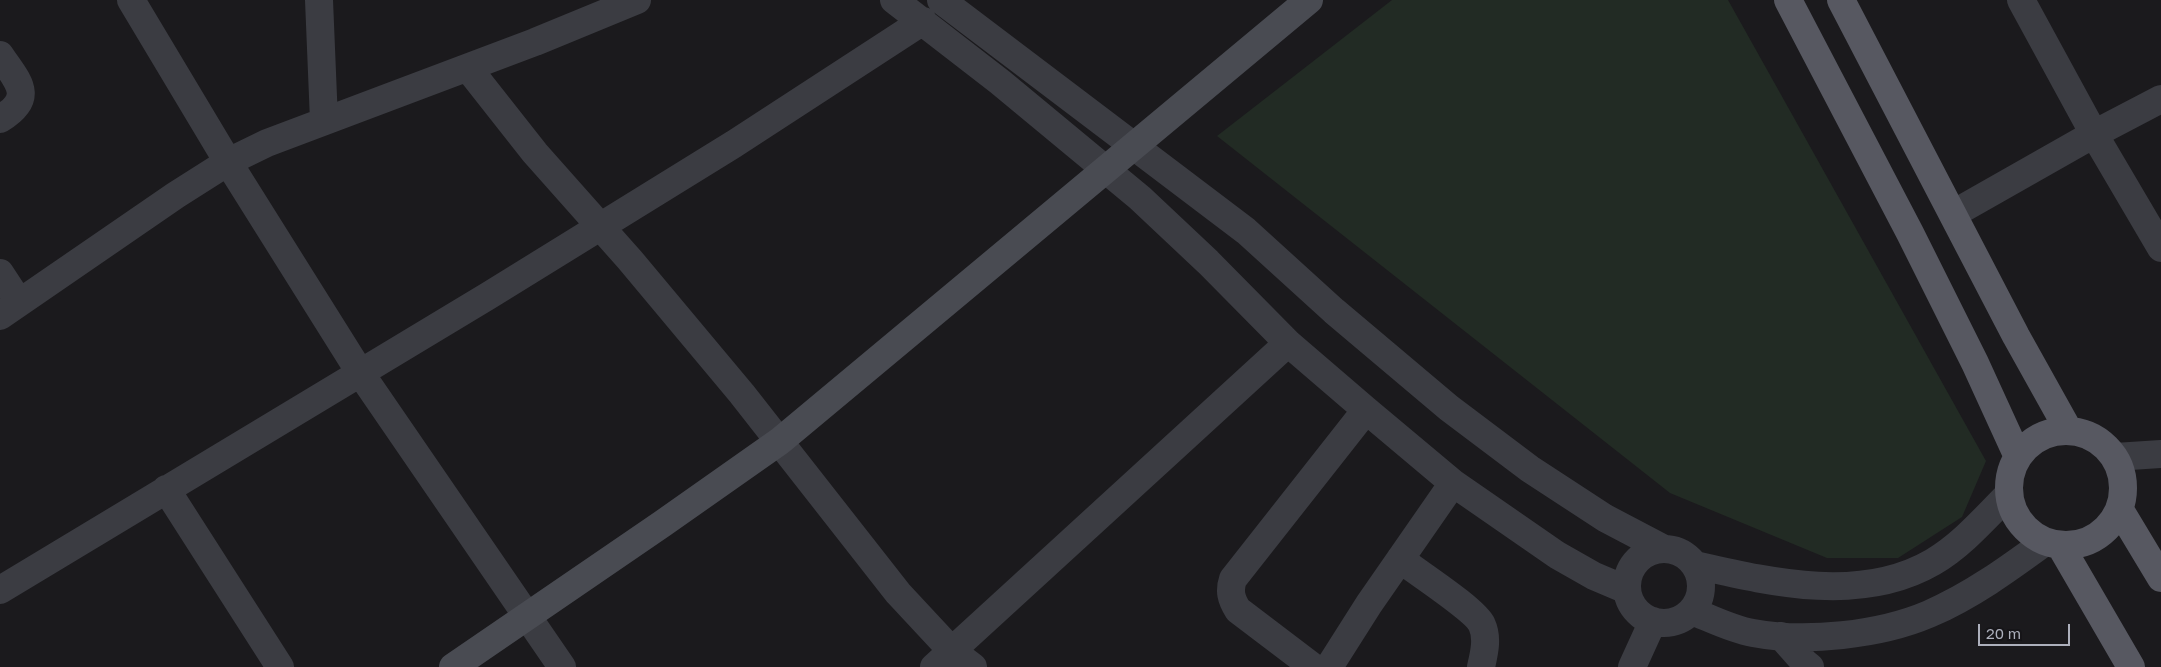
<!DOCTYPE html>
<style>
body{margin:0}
#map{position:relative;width:2161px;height:667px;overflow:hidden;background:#1b1a1d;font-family:"Golos Text",sans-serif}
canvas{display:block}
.scale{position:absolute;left:1978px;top:624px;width:92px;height:22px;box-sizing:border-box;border:2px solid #adb0bc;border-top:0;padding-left:6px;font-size:15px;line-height:18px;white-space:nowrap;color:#adb0bc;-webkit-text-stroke:4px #161518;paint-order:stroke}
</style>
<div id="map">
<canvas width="2161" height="667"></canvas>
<div class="scale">20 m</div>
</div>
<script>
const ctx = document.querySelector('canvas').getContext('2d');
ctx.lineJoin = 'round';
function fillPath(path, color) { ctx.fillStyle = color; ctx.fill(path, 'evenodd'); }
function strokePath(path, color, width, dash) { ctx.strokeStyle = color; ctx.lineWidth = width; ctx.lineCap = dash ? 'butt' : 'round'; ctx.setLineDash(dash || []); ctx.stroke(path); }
const green = new Path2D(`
 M 1392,0 L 1728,0 L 1986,461 L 1962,517 L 1898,558 L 1827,558 L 1670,493 L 1217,136 Z`);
const minor = new Path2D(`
 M 131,0 L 228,162 L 361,374 L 562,667
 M 319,0 L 324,121
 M 894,0 L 1000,82 L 1140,198 L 1208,262 L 1288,343 L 1366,410 L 1453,483 L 1557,555 L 1594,576 L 1627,590
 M 941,0 L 1246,231 L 1334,311 L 1449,408 L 1530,469 L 1605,518 L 1664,549
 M 2021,0 L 2094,134 L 2161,248
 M 0,55 C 18,82 36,97 0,119
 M 468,68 L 535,153 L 630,260 L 742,394 L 898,593 L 952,651 L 973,667
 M 1953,214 L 2094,134 L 2161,99
 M 0,273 L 19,302
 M 0,316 L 176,195 L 228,162 L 267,143 L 535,42 L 637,0
 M 2115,457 L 2161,454
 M 166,489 L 280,667
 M1627 586a37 37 0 1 1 74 0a37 37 0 1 1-74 0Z
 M 1400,559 C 1415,571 1476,610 1482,625 C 1488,638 1484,654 1481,667
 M 1695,565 C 1770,582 1861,604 1933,562 C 1962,545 1985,518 2009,494
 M 0,590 L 488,296 L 734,144 L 923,21
 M 1692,611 C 1712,619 1731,629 1753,633 C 1805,643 1880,635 1929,614 C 1971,596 2008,569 2045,542
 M 1781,636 L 1805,663 L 1810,667
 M 934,667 L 1288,343
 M 1313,667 L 1238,610 C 1231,599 1229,591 1233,579 L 1366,410
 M 1329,667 L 1369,604 L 1453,483
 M 1632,667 L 1653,621`);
const secondary = new Path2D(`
 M 453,667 L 662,524 L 780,441 L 1309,0`);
const primary = new Path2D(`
 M 1788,0 L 1910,233 L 1975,363 L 2018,457
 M 1841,0 L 2016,336 L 2069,431
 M2009 488a57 57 0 1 1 114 0a57 57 0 1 1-114 0Z
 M 2120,510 L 2161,578
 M 2060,545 L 2131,667`);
fillPath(green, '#222b24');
strokePath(minor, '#3b3c42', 28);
strokePath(secondary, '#494b52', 28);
strokePath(primary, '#575861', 28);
</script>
